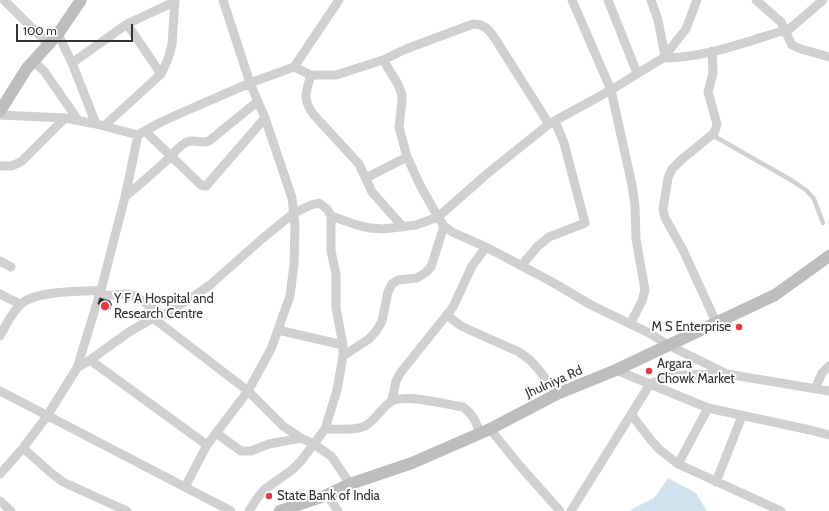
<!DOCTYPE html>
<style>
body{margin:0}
#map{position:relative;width:829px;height:511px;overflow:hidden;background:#fff;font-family:Cabin,sans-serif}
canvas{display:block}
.scale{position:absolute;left:16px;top:24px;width:117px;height:18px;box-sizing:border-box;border:2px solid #333;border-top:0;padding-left:5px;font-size:12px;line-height:14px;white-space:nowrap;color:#333;-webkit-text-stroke:3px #fff;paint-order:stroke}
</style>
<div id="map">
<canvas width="829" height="511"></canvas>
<div class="scale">100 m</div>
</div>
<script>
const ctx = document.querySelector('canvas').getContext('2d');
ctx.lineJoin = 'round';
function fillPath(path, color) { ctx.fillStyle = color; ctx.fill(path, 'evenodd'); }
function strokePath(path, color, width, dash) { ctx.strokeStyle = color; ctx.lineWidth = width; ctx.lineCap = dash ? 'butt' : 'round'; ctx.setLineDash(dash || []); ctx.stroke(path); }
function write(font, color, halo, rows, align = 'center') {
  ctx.font = font + ' Cabin,sans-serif'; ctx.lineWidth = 4; ctx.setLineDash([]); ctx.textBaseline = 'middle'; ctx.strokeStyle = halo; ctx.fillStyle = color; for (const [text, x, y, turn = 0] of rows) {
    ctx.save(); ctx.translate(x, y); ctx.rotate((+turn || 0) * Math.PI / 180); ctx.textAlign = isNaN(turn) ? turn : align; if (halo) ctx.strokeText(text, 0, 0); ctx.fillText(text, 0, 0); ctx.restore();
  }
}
const water = new Path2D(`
 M 668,478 L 696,493 L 707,511 L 631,511 L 632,509 L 654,498 Z`);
const lane = new Path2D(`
 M 712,135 L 791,180 L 806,190 L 814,199 L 823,223`);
const street = new Path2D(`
 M 4,0 L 48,44
 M 572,0 L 611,90 L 632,185 L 635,206 L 636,239 L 645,290 L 642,301 L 630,324
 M 608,0 L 637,73
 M 651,0 L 658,20 L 665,56
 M 756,0 L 781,22 L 792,45 L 801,49 L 829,57
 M 127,24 L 161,74
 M 786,32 L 823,0
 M 58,34 L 72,63 L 96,124
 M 712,51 L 713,73 L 708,92 L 717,124 L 716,128 L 714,133 L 681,160 L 672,169 L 668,178 L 663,209 L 665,218 L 683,250 L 716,322
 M 663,58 C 705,58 746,42 785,30
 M 33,61 L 44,71 L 78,120
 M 72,63 L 127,24 L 174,2
 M 294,67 L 311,75 L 336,75 L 383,60 L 398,84 L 402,95 L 402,101 L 399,127 L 407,157 L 421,187 L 438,217 L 444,226 L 452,232 L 486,247 L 552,282 L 591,305 L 649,333 L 668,345 L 727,374 L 829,391
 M 311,75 C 306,92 302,98 313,114 L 359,164 L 372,192 L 403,227
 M 0,115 L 65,118 L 96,124 L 138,135 L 159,123 L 181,113 L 250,83 L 294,67 L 339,0
 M 549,124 L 611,90 L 663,58 L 686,29 L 697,0
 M 104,126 L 161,74 L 168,59 L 172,45 L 175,0
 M 146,132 L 201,185 L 206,186 L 265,118
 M 0,166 L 12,166 L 22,161 L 65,118
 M 366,178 L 407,157
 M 125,197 C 140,184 157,170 171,156 C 176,151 181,144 187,142 C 195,139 201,144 209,141 L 257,102
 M 331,216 L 357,225 L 370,228 L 383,229 L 416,225 L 438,217 L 488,173 L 549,124 L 494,37 C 488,29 484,24 473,24 L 406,49 L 383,60
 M 0,261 L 11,267
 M 521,266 L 538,246 L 549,237 L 585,223 L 564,143 L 555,121
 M 0,294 L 20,304
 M 99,296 L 127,294 L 135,296 L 163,315
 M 447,315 L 461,326 L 519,352 L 530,360 L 539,370 L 557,394
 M 153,318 L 248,391 L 283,426 L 301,438 L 314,444 L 332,457 L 350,484
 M 278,330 L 343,345
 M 0,336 C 5,326 12,313 20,305 C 33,290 81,292 101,290
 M 343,356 L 369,339 L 377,330 L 382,321 L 388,292 L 392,284 L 398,280 L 417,278 L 425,273 L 431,267 L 444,226
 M 90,360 L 207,445
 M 77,368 L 90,360 L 129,332 L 153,318 L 163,315 L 190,299 L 210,285 L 263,238 L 294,213 L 311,205 L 319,203 L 327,209 L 331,216 L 331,251 L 336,274 L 336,308 L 343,345 L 343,356 L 337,390 L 325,429 L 301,461 L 292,470 L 265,489 L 258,497 L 249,511
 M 616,370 L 708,408 L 810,430 L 829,435
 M 815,389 L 822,373 L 829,366
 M 0,391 L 231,511
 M 392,400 L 396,381 L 401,372 L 453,307 L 472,266 L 486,247
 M 631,414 L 650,439 L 660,450 L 678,464 L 781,511
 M 325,429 C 337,429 354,431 365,426 C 376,421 384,403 394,400 C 414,395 443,404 463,407 C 473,414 476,422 480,433
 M 490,429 L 520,466 L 560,511
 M 216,433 L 241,451 L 251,451 L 269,444 L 301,438
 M 23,448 L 50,472 L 63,482 L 127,511
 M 678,464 L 708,408
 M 0,474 L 23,448 L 47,416 L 77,368 L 101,290 L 125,197 L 138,135
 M 716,482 L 742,416
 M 185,487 L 207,445 L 248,391 L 271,349 L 290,296 L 294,265 L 295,226 L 292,198 L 265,118 L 250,83 L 223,0
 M 327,495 L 338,511
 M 0,501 L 11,511
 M 571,511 L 650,384 C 673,372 700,375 726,374`);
const secondary = new Path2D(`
 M 0,111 L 27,68 L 58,34 L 81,0
 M 280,511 L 327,495 L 350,484 L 412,463 L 490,429 L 557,394 L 616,370 L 775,295 L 829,256`);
const wall = new Path2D(`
 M 110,301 L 112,304 L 110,310 L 99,307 L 98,304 Z`);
const shadedWall = new Path2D(`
 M 110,301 L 112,304 L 110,310 L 109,307 Z`);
const building = new Path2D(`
 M 100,298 L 110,301 L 109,307 L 98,304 Z`);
const markers = [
 [105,306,5,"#e63946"],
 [739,327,4,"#e63946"],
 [649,371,4,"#e63946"],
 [269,496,4,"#e63946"]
];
const poiNames = [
 ["Y F A Hospital and",114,299],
 ["Research Centre",114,314],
 ["M S Enterprise",731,327,"right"],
 ["Argara",657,364],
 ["Chowk Market",657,379],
 ["State Bank of India",277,496]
];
const streetNames = [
 ["Jhulniya Rd",554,382,-24]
];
fillPath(water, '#cfe2ee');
strokePath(lane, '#d0d0d0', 4.5);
strokePath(street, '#d0d0d0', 9);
strokePath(secondary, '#bdbdbd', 12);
fillPath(wall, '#8c8c8c');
fillPath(shadedWall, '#5f5f5f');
fillPath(building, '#1a1a1a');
strokePath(building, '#5f5f5f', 1);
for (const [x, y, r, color] of markers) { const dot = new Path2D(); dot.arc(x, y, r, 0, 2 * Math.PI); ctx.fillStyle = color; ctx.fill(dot); strokePath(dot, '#fff', 1.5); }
write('13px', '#333', '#fff', poiNames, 'left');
write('13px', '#333', '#fff', streetNames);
</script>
